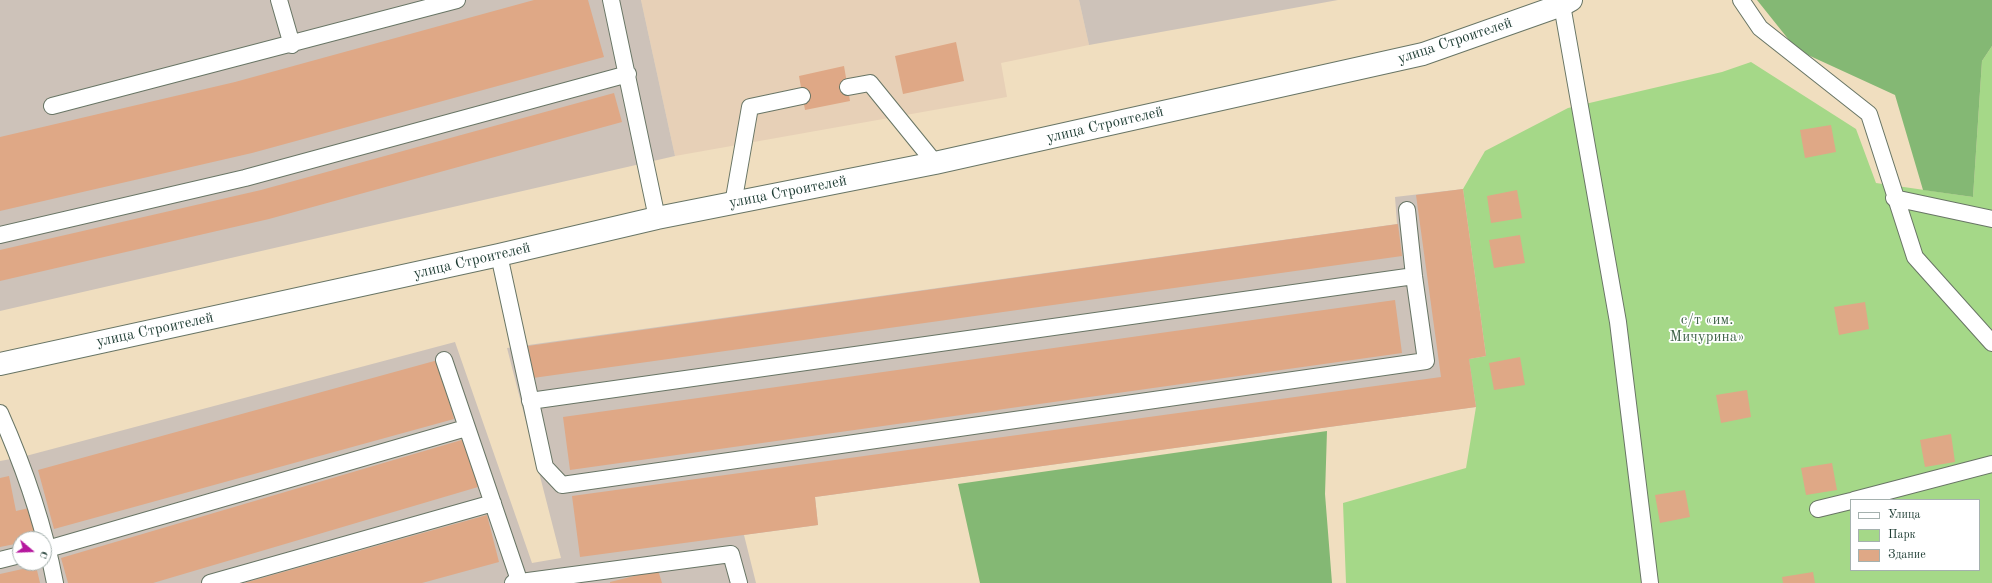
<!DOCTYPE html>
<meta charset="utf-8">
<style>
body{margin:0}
#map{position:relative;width:1992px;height:583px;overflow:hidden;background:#f0debf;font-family:"Old Standard TT",serif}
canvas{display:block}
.legend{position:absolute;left:1850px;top:499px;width:130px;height:72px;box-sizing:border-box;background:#fff;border:1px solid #a5b1ae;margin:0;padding:5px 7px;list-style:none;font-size:12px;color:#1f3d34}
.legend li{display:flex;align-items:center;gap:8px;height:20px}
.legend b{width:20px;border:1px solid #a5b1ae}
.north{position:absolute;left:12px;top:531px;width:40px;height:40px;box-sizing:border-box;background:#fff;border:1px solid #a5b1ae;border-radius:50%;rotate:109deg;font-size:11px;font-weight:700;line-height:16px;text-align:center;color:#1f3d34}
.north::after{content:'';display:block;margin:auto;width:14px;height:18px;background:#b5179e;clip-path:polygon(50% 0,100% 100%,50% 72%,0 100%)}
</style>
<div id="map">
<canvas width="1992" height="583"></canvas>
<ul class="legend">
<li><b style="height:5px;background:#fff"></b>Улица</li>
<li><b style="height:11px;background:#a5d888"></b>Парк</li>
<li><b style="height:11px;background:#dfa886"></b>Здание</li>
</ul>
<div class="north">С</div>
</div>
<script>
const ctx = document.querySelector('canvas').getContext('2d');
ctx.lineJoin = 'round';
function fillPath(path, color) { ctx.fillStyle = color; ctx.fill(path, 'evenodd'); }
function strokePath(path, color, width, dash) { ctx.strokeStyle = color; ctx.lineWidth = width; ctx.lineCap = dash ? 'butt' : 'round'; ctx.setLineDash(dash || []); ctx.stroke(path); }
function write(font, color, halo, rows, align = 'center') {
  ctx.font = font + ' "Old Standard TT",serif'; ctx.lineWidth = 3.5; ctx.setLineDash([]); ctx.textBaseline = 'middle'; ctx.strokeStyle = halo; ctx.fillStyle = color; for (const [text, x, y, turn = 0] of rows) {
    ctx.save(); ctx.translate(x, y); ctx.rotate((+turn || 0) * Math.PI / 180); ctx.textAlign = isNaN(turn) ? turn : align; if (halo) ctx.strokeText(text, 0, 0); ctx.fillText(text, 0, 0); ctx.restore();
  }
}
const built = new Path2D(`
 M 641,0 L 1079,0 L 1089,45 L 1001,63 L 1007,97 L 675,156 Z`);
const industrial = new Path2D(`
 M 0,0 L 641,0 L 675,156 L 0,311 Z
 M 1079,0 L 1338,0 L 1089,45 Z
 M 1463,189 L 1486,356 L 1470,359 L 1476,407 L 815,497 L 818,525 L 744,535 L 756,583 L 0,583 L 0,461 L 22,457 L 455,342 L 532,563 L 561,558 L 507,348 L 1397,224 L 1395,197 ZM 20,539 L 44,539 L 44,563 L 20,563 Z`);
const green = new Path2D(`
 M 1992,46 L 1992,583 L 1346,583 L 1343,503 L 1466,468 L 1476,407 L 1469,359 L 1486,356 L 1463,189 L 1485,151 L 1568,108 L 1722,72 L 1751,62 L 1856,129 L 1876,183 L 1973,197 L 1982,61 ZM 1851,500 L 1979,500 L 1979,570 L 1851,570 Z`);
const forest = new Path2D(`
 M 1757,0 L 1992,0 L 1992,46 L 1982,61 L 1973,197 L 1923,190 L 1895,95 L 1797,50 Z
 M 1327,431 L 1325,494 L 1332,583 L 980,583 L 958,484 Z`);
const building = new Path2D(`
 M 534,0 L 588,0 L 604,57 L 252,153 L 0,211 L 0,137 L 235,82 Z
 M 956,42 L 964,81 L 903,94 L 895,56 Z
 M 844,66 L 850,101 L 805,110 L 799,76 Z
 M 614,93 L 622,122 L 269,219 L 0,281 L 0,250 L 261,190 Z
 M 1831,125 L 1836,152 L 1805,158 L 1800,130 Z
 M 1463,189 L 1486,356 L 1469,359 L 1476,407 L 815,497 L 818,525 L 580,557 L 572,496 L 1441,377 L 1416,195 Z
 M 1517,190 L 1522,218 L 1491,223 L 1487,196 Z
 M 1398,224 L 1402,256 L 533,378 L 528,346 Z
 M 1520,235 L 1525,263 L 1494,268 L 1489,240 Z
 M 1395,300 L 1402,353 L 570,470 L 563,417 Z
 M 1865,302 L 1869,329 L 1839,335 L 1834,307 Z
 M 1520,357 L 1525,385 L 1494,390 L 1489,363 Z
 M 438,360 L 454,419 L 54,529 L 38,470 Z
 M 1747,390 L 1751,417 L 1721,423 L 1716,395 Z
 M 1951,434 L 1955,462 L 1925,467 L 1920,440 Z
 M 465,439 L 478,487 L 153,583 L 68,583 L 61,558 Z
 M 1832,463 L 1837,490 L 1806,495 L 1801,468 Z
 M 9,476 L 16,511 L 29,508 L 35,539 L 20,539 L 20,543 L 0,547 L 0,478 Z
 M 1685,490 L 1690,517 L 1660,523 L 1655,495 Z
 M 487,515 L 499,562 L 422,583 L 244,583 Z
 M 36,566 L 40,583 L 0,583 L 0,574 Z
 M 658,570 L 662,583 L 610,583 L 610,582 Z
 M 1813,572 L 1815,583 L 1783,583 L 1782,577 Z`);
const lane = new Path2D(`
 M 279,0 L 292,45
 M 611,0 L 657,218
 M 1741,0 L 1760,28 L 1869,114 L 1915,257 L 1992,343
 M 1562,5 L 1618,322 L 1650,583
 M 848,87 L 870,83 L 935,163
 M 52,106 L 457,0
 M 1894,198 L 1992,219
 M 733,204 L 750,107 L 802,96
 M 0,235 L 245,178 L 628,74
 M 499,255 L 545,467 L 562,485 L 1426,361 L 1414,276 L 1407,210
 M 444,360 L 520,583
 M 530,401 L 1414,276
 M 0,413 C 24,467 44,525 55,583
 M 1854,500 L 1992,464
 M 1818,509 L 1851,501
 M 44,550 L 466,428
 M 0,560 L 20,555
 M 210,583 L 493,503
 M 513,583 L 731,554 L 739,583`);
const secondary = new Path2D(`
 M 0,364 L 499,255 L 657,218 L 935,163 L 1423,54 L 1562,5 L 1571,0`);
const streetNames = [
 ["улица Строителей",1455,41,-18],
 ["улица Строителей",1105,125,-13],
 ["улица Строителей",788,192,-11],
 ["улица Строителей",472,261,-13],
 ["улица Строителей",155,330,-12]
];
const parkNames = [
 ["с/т «им.",1707,320],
 ["Мичурина»",1707,337]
];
fillPath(built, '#e7d0b7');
fillPath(industrial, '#cdc2b9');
fillPath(green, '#a5d888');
fillPath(forest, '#84b874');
fillPath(building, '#dfa886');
strokePath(lane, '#687565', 18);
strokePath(secondary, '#687565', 24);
strokePath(lane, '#fff', 16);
strokePath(secondary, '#fff', 22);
write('15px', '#1f3d34', '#fff', streetNames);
write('15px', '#406449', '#fff', parkNames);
</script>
